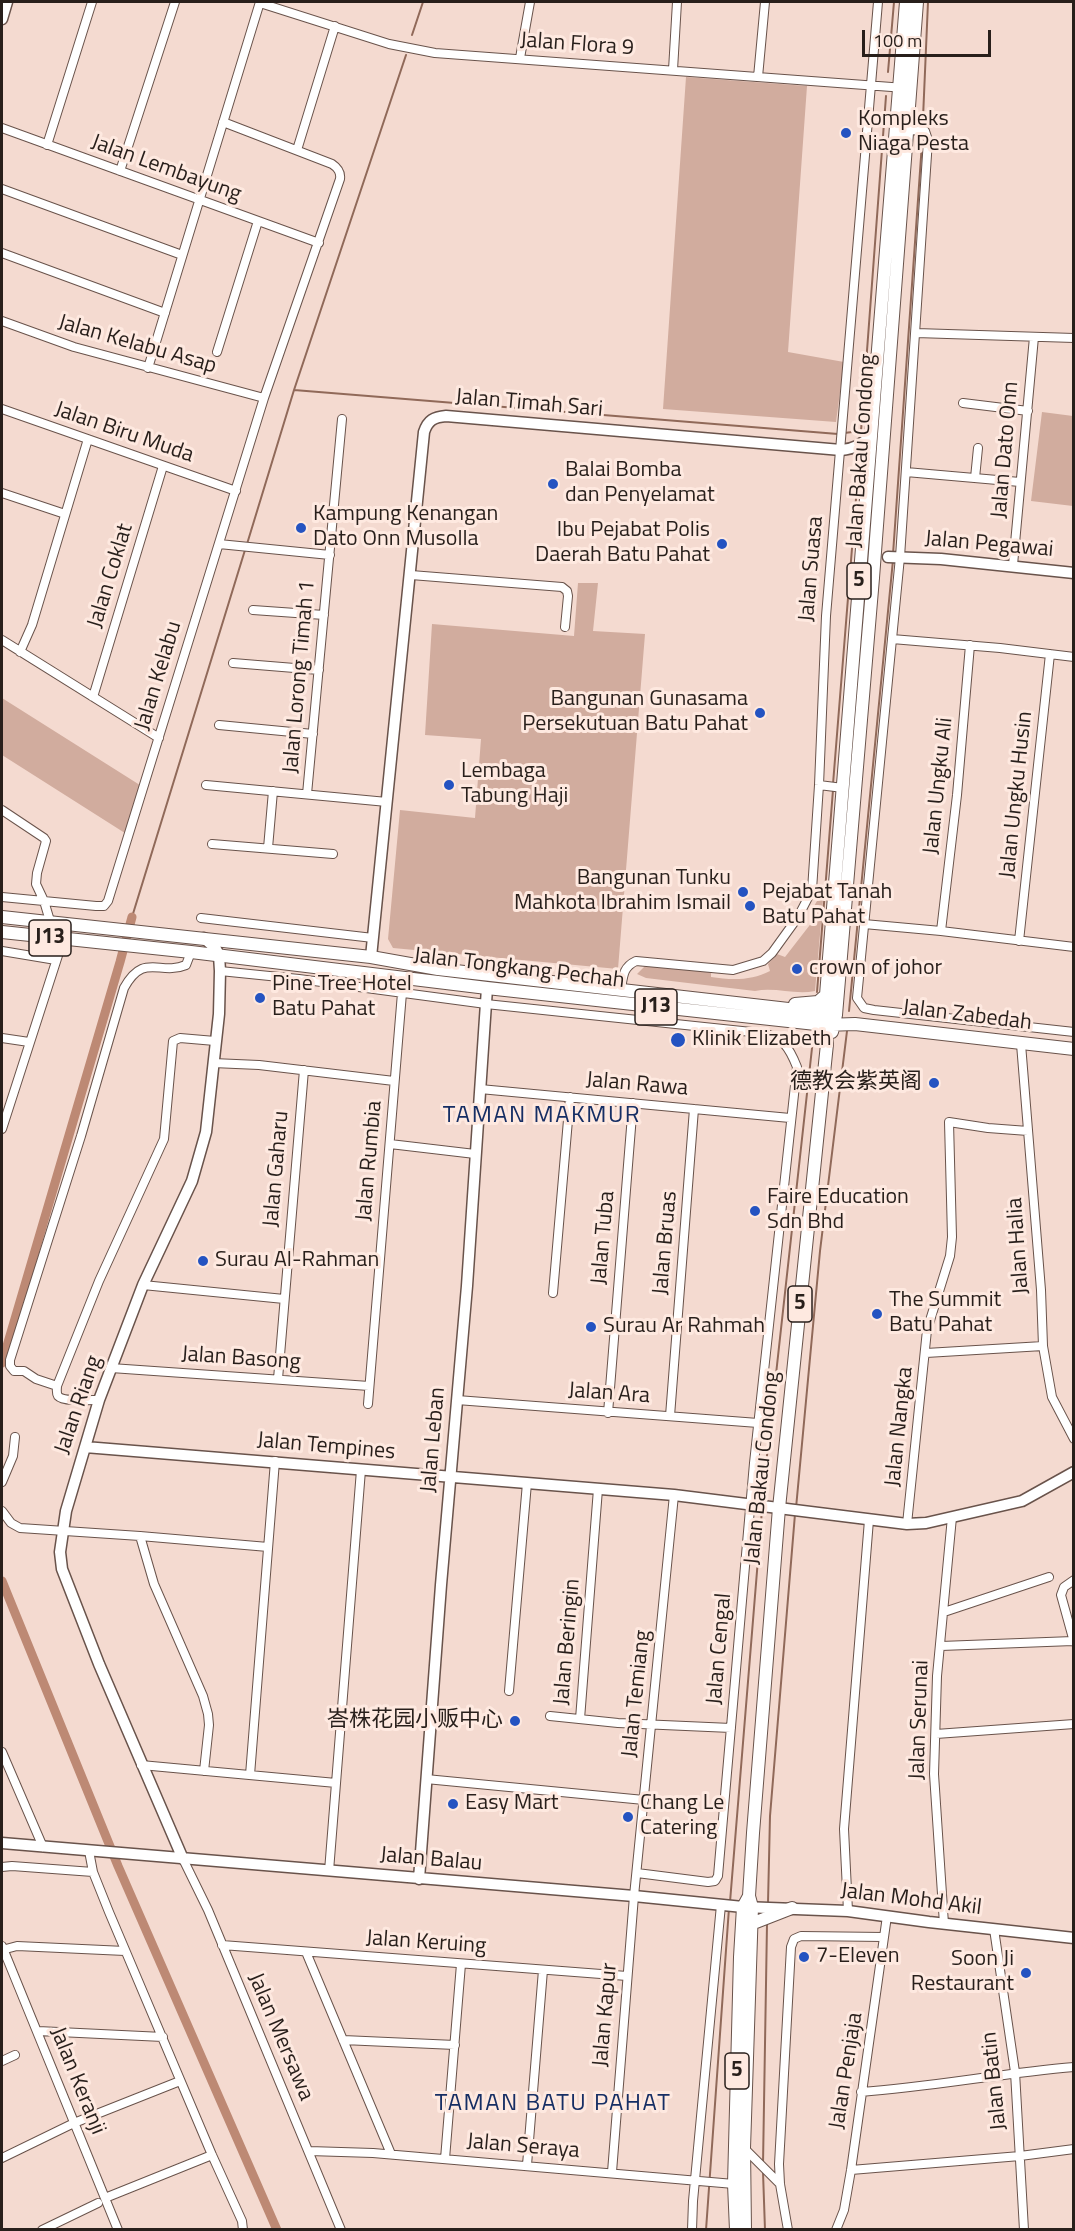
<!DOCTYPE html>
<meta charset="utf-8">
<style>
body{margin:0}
#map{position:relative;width:1075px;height:2231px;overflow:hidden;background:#f4dad0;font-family:"Titillium Web",sans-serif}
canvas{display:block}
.frame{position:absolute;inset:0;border:3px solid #281f1b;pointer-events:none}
.scale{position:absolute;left:862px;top:30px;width:129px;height:27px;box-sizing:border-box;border:3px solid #281f1b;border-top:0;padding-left:8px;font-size:18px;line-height:21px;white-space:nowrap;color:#281f1b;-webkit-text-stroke:4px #fee9e0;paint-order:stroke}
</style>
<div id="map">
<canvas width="1075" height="2231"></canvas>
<div class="frame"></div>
<div class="scale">100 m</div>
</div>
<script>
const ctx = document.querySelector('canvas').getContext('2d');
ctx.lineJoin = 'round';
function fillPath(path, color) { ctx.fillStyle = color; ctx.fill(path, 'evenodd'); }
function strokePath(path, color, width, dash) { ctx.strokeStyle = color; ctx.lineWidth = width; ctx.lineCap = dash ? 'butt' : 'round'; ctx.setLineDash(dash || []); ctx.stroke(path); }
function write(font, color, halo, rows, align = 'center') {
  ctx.font = font + ' "Titillium Web","Noto Sans SC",sans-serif'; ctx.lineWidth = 6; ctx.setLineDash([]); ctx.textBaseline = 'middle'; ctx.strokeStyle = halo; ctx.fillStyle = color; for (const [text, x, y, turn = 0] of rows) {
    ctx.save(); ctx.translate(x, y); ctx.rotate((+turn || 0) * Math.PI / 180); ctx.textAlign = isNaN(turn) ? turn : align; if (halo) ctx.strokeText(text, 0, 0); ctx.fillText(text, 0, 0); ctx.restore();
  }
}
const green = new Path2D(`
 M 686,77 L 807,86 L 788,352 L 844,362 L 836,422 L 663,409 Z
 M 1042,412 L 1073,416 L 1073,506 L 1031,501 Z
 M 578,583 L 598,583 L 593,631 L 645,634 L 618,969 L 393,948 L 388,939 L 400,810 L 475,818 L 481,739 L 425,735 L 432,624 L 574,636 Z
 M 2,698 L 143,787 L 128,835 L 2,755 Z
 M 824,889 L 815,991 C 795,995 775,987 755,991 L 646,978 L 637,974 L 646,965 L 711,970 L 711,977 C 731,980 751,981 770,971 L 768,964 L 777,954 L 785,957 L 816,917 L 810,913 Z`);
const stream = new Path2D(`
 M 412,35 L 423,2
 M 888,72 L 894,2
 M 923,118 L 928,2
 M 294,390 L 838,434
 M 844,433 L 861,431 L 886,96
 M 247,544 L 294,390 L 406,55
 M 893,554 L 922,143
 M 833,784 L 860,449
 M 132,917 L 245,550
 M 817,992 L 833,790
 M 849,1011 L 893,560
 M 762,1501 L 814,1030
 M 796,1508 L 820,1251 L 847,1031
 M 730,1902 L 762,1510
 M 768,1903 L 770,1816 L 795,1514
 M 763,2164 L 767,1924
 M 763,2172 L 765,2230
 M 706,2230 L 729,1908`);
const canal = new Path2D(`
 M 2,1363 L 120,962 L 132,917
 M 2,1581 L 118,1866 L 277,2230`);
const street = new Path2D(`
 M 260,3 L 389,44 L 435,53 L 905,88
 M 520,58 L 530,2
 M 673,70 L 677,2
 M 758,77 L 765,2
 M 2,128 L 319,243
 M 908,130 L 925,131 L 928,140 L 900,557 L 857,998 L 864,1008 L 874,1010 L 1074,1032
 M 47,145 L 92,2
 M 297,150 L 335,26
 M 120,171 L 175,2
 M 2,189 L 182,255
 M 2,253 L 165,313
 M 2,321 L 74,347 L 264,398
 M 916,333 L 1074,338
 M 217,352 L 258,221
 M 148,368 L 260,2
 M 963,403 L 1028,411
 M 2,409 L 236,491
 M 906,472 L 1020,482
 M 975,478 L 978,448
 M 2,493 L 65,514
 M 219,544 L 330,555
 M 1013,565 L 1034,337
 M 411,575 L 562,587 L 567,591 L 568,596 L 565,627
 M 253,610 L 324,615
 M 892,639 L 1000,648 L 1074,657
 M 2,640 L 159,738
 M 20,652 L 32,625 L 88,439
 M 233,663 L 319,670
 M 93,697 L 163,466
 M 219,725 L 313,734
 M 206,785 L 387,802
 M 819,785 L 843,788
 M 307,794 L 342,419
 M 2,810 L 44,838 L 46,841 L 37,873 L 36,884 L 44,901 L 50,921
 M 212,844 L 333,854
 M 268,848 L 273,791
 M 2,897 L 96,906 L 104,906 L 108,901 L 264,398 L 340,179 C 341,172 338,168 332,164 L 223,122
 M 201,918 L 373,938
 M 864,924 L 941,931 L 1074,947
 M 941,931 L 957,795 L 970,645
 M 1019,941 L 1050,654
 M 2,951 L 56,960
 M 220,971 L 299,979 L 486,1004 L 761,1033 C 783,1037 789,1047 797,1067 L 754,1463 L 718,1876 L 715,1881 L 708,1882 L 637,1873
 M 621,990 C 623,976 623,967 636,961 L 733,970 L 763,961 L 772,953 L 798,917 L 812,890 L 819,785 L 826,616 L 878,2
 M 2,1038 L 29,1042
 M 1021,1044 L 1041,1290 L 1043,1346 L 1052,1397 L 1074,1439
 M 213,1063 L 259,1065 L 394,1081
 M 480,1089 L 790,1118
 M 2,1129 L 63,940
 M 390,1144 L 475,1154
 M 143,1285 L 284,1299
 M 553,1293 L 570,1097
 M 926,1353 L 1043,1346
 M 111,1368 L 369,1386
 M 278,1379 L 304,1070
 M 57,1386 L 36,1379 L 24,1371 L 14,1371 L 10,1366 L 10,1360 L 81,1136 L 124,988 C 144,952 159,976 186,965 L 191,952
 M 99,1400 C 91,1400 63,1402 58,1396 C 56,1393 57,1389 57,1386 L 99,1281 L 164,1139 L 173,1041 L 180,1038 L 215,1041
 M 457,1400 L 758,1423
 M 368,1404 L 402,993
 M 608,1413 L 633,1103
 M 670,1416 L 694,1109
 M 2,1482 L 13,1456 L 15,1437
 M 2,1511 L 11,1523 L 20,1528 L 140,1536 L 268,1547
 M 907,1524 L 927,1330 L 950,1256 L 952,1237 L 949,1122 L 988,1128 L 1028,1131
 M 140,1536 L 154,1584 L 203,1696 L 208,1714 L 209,1725 L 204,1771
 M 1074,1580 L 1064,1587 L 1061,1595 L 1074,1642
 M 944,1612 L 1049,1577
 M 941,1646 L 1073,1641
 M 509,1691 L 527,1483
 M 550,1716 L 618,1723 L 731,1728
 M 580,1719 L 598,1489
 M 936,1734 L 1074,1724
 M 2,1752 L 43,1847
 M 141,1765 L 336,1783
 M 250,1775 L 275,1461
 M 426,1779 L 644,1800
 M 89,1851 L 93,1872 L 109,1912 L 212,2155 L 242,2221 L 243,2230
 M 183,1859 L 208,1910 L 341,2230
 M 2,1867 L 12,1866 L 93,1872
 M 329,1871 L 361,1470
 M 848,1911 L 844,1829 L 869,1520
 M 944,1924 L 934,1774 L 937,1676 L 952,1517
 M 994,1929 L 1015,2072 L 1024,2230
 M 222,1945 L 627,1976
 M 2,1946 L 118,2230
 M 2,1950 L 17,1946 L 125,1951
 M 306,1952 L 391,2154
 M 38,2031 L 163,2037
 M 343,2040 L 455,2045
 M 2,2061 L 15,2055
 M 861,2092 C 932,2087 1002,2073 1074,2067
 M 744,2148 L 780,2184
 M 309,2151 L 373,2153 L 734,2184
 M 2,2158 L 74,2123 L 180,2081
 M 445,2159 L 461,1964
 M 527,2165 L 543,1970
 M 851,2170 L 1020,2156 L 1074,2149
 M 612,2172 L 634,1896 L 674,1495
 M 105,2198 L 212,2155
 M 42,2230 L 98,2203
 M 692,2230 L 693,2201 L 721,1905
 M 788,2230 L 780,2184 L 779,2164 L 791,1947 L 794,1939 L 801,1936 L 884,1937
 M 836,2230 L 844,2210 L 851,2170 L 887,1916`);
const secondary = new Path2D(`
 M 2,19 L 7,2
 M 888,557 L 941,559 L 1074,573
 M 371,957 L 424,432 C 428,420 434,417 446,416 L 841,450 C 854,449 864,444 871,434
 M 85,1447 L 674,1495 L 907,1524 L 926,1523 L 1022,1501 L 1074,1472
 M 2,1843 L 634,1896 L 743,1907 L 848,1911 L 929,1922 L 1074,1938
 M 183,1859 L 99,1664 L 62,1569 L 60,1552 L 66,1511 L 99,1400 L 143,1285 L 192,1181 L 206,1132 L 219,1014 L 220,971 L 219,955 L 216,949 L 204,938
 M 419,1879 L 441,1585 L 467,1286 L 487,988`);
const primary = new Path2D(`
 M 2,917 L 371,957 L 438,969 L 832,1014
 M 2,932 L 191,952 L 487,988 L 825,1025 L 855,1024 L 1074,1049
 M 795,1004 L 818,1002 L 826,995
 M 832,1032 L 836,1015 L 873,578 L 917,2
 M 751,1924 L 792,1908
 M 736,2230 L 734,2184 L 740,1957 L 743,1907 L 749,1896
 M 745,2230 L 744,2148 L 752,1907 L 749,1896 L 753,1833 L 779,1508 L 827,1044 L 825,1025 L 826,995 L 906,2`);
const markers = [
 [846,133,6,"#2453c1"],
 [553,484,6,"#2453c1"],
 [301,528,6,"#2453c1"],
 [722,544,6,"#2453c1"],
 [760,713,6,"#2453c1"],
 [449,785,6,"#2453c1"],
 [743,892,6,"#2453c1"],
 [750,906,6,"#2453c1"],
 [797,969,6,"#2453c1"],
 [260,998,6,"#2453c1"],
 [678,1040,8,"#2453c1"],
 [934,1083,6,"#2453c1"],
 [755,1211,6,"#2453c1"],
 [203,1261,6,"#2453c1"],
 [877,1314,6,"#2453c1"],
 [591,1327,6,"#2453c1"],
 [515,1721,6,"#2453c1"],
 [453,1804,6,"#2453c1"],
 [628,1817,6,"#2453c1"],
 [804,1957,6,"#2453c1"],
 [1026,1973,6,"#2453c1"]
];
const shields = [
 [859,581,24],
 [50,938,42],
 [656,1007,42],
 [800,1304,24],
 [737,2071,24]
];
const shieldNames = [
 ["5",859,581],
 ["J13",50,938],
 ["J13",656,1007],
 ["5",800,1304],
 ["5",737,2071]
];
const streetNames = [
 ["Jalan Flora 9",577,45,4],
 ["Jalan Lembayung",166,169,20],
 ["Jalan Kelabu Asap",137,345,16],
 ["Jalan Timah Sari",529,404,5],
 ["Jalan Biru Muda",124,433,19],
 ["Jalan Dato Onn",1006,450,-85],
 ["Jalan Bakau Condong",862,451,-86],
 ["Jalan Pegawai",989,545,5],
 ["Jalan Suasa",812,569,-85],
 ["Jalan Coklat",111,576,-73],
 ["Jalan Kelabu",159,676,-73],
 ["Jalan Lorong Timah 1",300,677,-85],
 ["Jalan Ungku Ali",939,786,-84],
 ["Jalan Ungku Husin",1017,795,-84],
 ["Jalan Tongkang Pechah",519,969,7],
 ["Jalan Zabedah",967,1016,7],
 ["Jalan Rawa",637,1085,5],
 ["Jalan Rumbia",370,1161,-85],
 ["Jalan Gaharu",277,1169,-85],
 ["Jalan Tuba",604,1238,-85],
 ["Jalan Bruas",666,1243,-85],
 ["Jalan Halia",1019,1246,-94],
 ["Jalan Basong",241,1359,4],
 ["Jalan Ara",609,1394,4],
 ["Jalan Riang",79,1405,-71],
 ["Jalan Nangka",900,1427,-84],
 ["Jalan Leban",434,1440,-85],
 ["Jalan Tempines",326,1447,5],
 ["Jalan Bakau Condong",763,1468,-84],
 ["Jalan Beringin",568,1642,-85],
 ["Jalan Cengal",720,1649,-85],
 ["Jalan Temiang",637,1694,-84],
 ["Jalan Serunai",920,1720,-88],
 ["Jalan Balau",431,1860,5],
 ["Jalan Mohd Akil",911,1900,7],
 ["Jalan Keruing",426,1943,4],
 ["Jalan Kapur",606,2015,-85],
 ["Jalan Mersawa",280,2037,67],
 ["Jalan Penjaja",847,2071,-81],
 ["Jalan Keranji",77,2081,68],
 ["Jalan Batin",995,2081,-96],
 ["Jalan Seraya",523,2147,5]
];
const poiNames = [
 ["Kompleks",858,120],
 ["Niaga Pesta",858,145],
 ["Balai Bomba",565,471],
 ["dan Penyelamat",565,496],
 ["Kampung Kenangan",313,515],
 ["Dato Onn Musolla",313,540],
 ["Ibu Pejabat Polis",710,531,"right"],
 ["Daerah Batu Pahat",710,556,"right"],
 ["Bangunan Gunasama",748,700,"right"],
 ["Persekutuan Batu Pahat",748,725,"right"],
 ["Lembaga",461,772],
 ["Tabung Haji",461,797],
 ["Bangunan Tunku",731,879,"right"],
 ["Mahkota Ibrahim Ismail",731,904,"right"],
 ["Pejabat Tanah",762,893],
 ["Batu Pahat",762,918],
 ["crown of johor",809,969],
 ["Pine Tree Hotel",272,985],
 ["Batu Pahat",272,1010],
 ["Klinik Elizabeth",692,1040],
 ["德教会紫英阁",922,1083,"right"],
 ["Faire Education",767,1198],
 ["Sdn Bhd",767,1223],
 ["Surau Al-Rahman",215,1261],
 ["The Summit",889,1301],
 ["Batu Pahat",889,1326],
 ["Surau Ar Rahmah",603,1327],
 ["峇株花园小贩中心",503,1721,"right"],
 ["Easy Mart",465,1804],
 ["Chang Le",640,1804],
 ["Catering",640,1829],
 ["7-Eleven",816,1957],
 ["Soon Ji",1014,1960,"right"],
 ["Restaurant",1014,1985,"right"]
];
const neighbourhoodNames = [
 ["TAMAN MAKMUR",542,1116],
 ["TAMAN BATU PAHAT",553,2104]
];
fillPath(green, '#d1ac9e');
strokePath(stream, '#906959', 2);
strokePath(canal, '#bd8974', 9);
strokePath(street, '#69534b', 10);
strokePath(secondary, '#69534b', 13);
strokePath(primary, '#69534b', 14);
strokePath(street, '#fff', 8);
strokePath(secondary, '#fff', 10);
strokePath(primary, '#fff', 12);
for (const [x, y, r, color] of markers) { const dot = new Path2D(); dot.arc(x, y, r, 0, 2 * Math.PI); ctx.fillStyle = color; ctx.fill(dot); strokePath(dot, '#fee9e0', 2); }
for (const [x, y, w] of shields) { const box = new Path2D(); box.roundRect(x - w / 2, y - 18, w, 36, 4.5); ctx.fillStyle = '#fee9e0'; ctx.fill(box); strokePath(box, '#281f1b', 1.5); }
write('bold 21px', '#281f1b', null, shieldNames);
write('22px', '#281f1b', '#fee9e0', streetNames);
write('22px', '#281f1b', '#fee9e0', poiNames, 'left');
ctx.letterSpacing = '1.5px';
write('24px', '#162e64', '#fee9e0', neighbourhoodNames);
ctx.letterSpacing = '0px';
</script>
